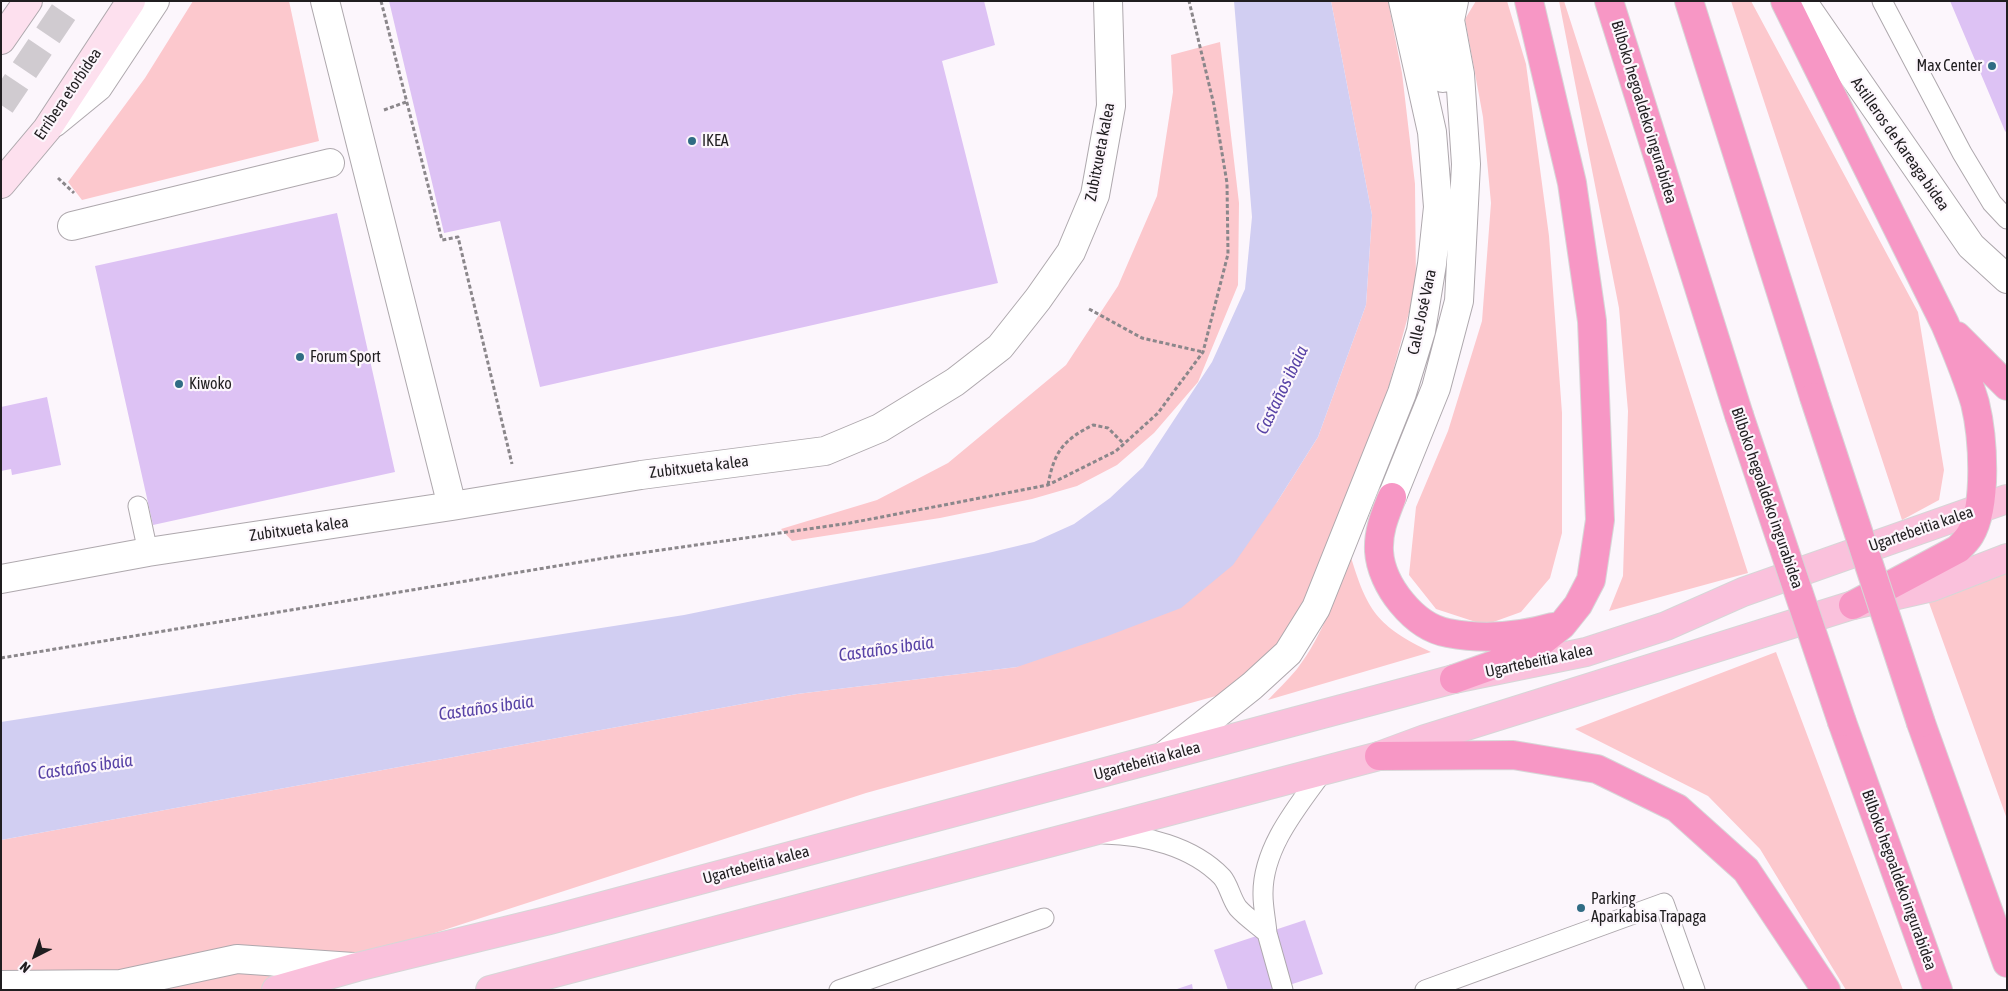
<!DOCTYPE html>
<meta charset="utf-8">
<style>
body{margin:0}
#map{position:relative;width:2008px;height:991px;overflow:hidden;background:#fcf6fc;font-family:"Asap Condensed",sans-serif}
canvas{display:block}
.frame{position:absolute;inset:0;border:2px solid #201e20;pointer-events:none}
.north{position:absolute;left:10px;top:931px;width:50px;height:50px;-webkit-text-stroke:4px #fcf6fc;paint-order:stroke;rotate:221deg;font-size:14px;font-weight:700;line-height:20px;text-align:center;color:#201e20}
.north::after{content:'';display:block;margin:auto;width:18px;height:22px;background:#201e20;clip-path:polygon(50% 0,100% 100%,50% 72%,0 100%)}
</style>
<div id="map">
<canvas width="2008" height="991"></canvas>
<div class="frame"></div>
<div class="north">N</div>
</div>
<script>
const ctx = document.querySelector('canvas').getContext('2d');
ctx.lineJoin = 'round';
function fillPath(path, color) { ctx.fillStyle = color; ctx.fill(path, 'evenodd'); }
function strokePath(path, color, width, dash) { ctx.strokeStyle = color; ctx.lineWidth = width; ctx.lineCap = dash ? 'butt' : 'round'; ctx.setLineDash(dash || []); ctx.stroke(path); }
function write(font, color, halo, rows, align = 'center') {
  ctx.font = font + ' "Asap Condensed",sans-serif'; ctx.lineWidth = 4.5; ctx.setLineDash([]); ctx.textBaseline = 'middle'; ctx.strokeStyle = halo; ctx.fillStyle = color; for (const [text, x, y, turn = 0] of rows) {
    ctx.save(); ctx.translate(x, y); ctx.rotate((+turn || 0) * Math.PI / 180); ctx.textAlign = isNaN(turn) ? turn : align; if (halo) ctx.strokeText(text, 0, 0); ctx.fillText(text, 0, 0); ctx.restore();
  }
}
const green = new Path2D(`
 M 193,1 L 289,1 L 319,141 L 82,200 L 68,182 L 145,78 Z
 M 1331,1 L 1388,1 L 1402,73 L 1415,184 L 1416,287 L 1385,400 L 1316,608 L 1252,686 L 866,793 L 259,990 L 1,990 L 1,840 L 797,694 L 1017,667 L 1277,502 L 1318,437 L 1366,305 L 1372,215 Z
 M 1476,1 L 1507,1 L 1526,64 L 1549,236 L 1562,413 L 1562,533 L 1550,578 L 1521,612 L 1485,625 L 1436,609 L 1409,575 L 1416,507 L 1448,431 L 1482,321 L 1491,203 L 1483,117 L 1465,19 Z
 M 1559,1 L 1564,1 L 1748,573 L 1609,611 L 1623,576 L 1628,411 L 1619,308 Z
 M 1731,1 L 1751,1 L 1918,312 L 1944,470 L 1939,500 L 1902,520 Z
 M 1220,42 L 1239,203 L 1238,285 L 1198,382 L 1154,433 L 1117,465 L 1077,486 L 1032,499 L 940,518 L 792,541 L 781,529 L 877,500 L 948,463 L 1066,365 L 1118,286 L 1157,196 L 1173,92 L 1171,55 Z
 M 1350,554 C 1367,611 1377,626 1431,652 L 1268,700 C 1277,690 1288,680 1297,669 C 1323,635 1337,594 1350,554 Z
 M 2007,568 L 2007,819 L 1928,600 Z
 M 1776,652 L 1903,990 L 1846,990 L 1760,849 L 1708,796 L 1575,729 Z`);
const water = new Path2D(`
 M 1234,1 L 1331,1 L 1372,215 L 1366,305 L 1318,437 L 1277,502 L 1233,565 L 1181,608 L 1105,637 L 1017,667 L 797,694 L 1,840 L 1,722 L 684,615 L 988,553 L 1034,542 L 1074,524 L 1110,498 L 1143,467 L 1212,362 L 1245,289 L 1252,217 Z`);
const building = new Path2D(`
 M 389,1 L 984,1 L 995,45 L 942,61 L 998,283 L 540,387 L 500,221 L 444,233 Z
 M 1950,1 L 2007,1 L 2007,133 L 2005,131 Z
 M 337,213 L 395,472 L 153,525 L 95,266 Z
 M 47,397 L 61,465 L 12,475 L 11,469 L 1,471 L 1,407 Z
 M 1305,920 L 1323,974 L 1274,990 L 1228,990 L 1214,950 Z
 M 1192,984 L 1193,990 L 1177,990 L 1177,989 Z`);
const secondaryTunnel = new Path2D(`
 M 1,105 L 71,1`);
const path = new Path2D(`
 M 381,1 L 442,240 L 458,237 L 512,464
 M 384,110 L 406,102
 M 58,178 L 74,193
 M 1089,309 L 1142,338 L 1203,352
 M 1048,485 C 1054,452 1063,440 1093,425 L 1108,428 L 1124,444
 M 1,658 L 605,558 L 850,523 L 1048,485 L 1116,451 L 1158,413 L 1203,352 L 1228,254 L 1227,183 L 1214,105 L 1189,1`);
const lane = new Path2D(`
 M 1882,1 L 1962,153 L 1992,203 L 2007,219
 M 138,506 L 148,552
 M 1104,834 C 1145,835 1192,846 1222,877 C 1229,885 1231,899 1238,908 C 1246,917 1258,925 1267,933 C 1266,921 1263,907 1263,895 C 1262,848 1298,806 1324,770
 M 1267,933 L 1283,990
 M 839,990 L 1044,918
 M 1425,990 L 1664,903 L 1695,990`);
const street = new Path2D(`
 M 325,1 L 452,506
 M 1428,1 L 1432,32 L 1443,78
 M 1802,1 L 1971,246 L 2007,279
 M 54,123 L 98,87 L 155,1
 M 72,226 L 330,163
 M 1392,497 L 1436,388 L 1459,301 L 1466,164 L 1460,74 L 1450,20 L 1454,1
 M 1,579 L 148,552 L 452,506 L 641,475 L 825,451 L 880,428 L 955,382 L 1000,347 L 1038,299 L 1071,252 L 1095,195 L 1111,106 L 1108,1
 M 1164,756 L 1252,686 L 1288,653 L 1316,608 L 1402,393 L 1421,331 L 1432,264 L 1438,207 L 1432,132 L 1403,1
 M 1,985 L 121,984 L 237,959 L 353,967`);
const secondary = new Path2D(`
 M 1,40 L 28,1
 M 1,184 L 47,129 L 131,1`);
const primary = new Path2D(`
 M 276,990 L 357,967 L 550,920 L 1454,679 L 1586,652 L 1666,626 L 1743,592 L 2007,499
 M 490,990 L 1379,756 L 1425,739 L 1853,605 L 1932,587 L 2007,558`);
const highway = new Path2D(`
 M 1609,1 L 1739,415
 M 1689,1 L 1814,397
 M 1785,1 L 1945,324 C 1956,350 1967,376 1975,403 C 1983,436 1988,505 1970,535 C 1967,540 1962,545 1958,549 L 1853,605
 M 1957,336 L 2007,386
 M 1392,497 C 1385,515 1378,531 1379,551 C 1381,585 1414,627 1448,633 C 1484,640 1518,637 1553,627
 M 1454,679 L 1527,653 L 1562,625 L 1578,605 L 1591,580 L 1600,520 L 1592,321 L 1572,183 L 1529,1
 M 1842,722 L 1938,990
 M 1921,723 L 2007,963
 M 1379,756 L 1513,755 L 1597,769 L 1677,808 L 1746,870 L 1826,990`);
const highwayBridge = new Path2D(`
 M 1814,397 L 1921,723
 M 1739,415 L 1842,722`);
const markers = [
 [1992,66,5,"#306c84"],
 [692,141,5,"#306c84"],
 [300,357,5,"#306c84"],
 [179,384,5,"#306c84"],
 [1581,908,5,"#306c84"]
];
const poiNames = [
 ["Max Center",1982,66,"right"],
 ["IKEA",702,141],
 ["Forum Sport",310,357],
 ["Kiwoko",189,384],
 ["Parking",1591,899],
 ["Aparkabisa Trapaga",1591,917]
];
const streetNames = [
 ["Erribera etorbidea",68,94,-56],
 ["Bilboko hegoaldeko ingurabidea",1644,112,73],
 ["Astilleros de Kareaga bidea",1900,144,55],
 ["Zubitxueta kalea",1100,152,-79],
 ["Calle José Vara",1422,312,-78],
 ["Zubitxueta kalea",699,467,-7],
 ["Bilboko hegoaldeko ingurabidea",1767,498,71],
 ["Zubitxueta kalea",299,529,-8],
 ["Ugartebeitia kalea",1921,529,-19],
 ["Ugartebeitia kalea",1539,661,-12],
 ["Ugartebeitia kalea",1147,761,-15],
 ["Ugartebeitia kalea",756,865,-15],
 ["Bilboko hegoaldeko ingurabidea",1899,880,70]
];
const waterNames = [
 ["Castaños ibaia",1282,390,-64],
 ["Castaños ibaia",886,649,-8],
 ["Castaños ibaia",486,708,-8],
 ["Castaños ibaia",85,767,-8]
];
fillPath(green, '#fcc8cd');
fillPath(water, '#d1cef2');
fillPath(building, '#ddc2f4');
strokePath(secondaryTunnel, '#d0cbd0', 28, [28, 14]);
strokePath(lane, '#aea8ad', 21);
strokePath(street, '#aea8ad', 30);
strokePath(secondary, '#aea8ad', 30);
strokePath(primary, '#d7d6d7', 30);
strokePath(highway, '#d7d6d7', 30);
strokePath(path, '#8b878b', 3, [4, 2.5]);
strokePath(lane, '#fff', 19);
strokePath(street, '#fff', 28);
strokePath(secondary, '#fde0ee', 28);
strokePath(primary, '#fac1dc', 28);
strokePath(highway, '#f797c5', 28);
strokePath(highwayBridge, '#d7d6d7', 30, []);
strokePath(highwayBridge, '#f797c5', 28);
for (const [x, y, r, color] of markers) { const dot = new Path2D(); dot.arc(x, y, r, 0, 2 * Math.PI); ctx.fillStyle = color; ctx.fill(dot); strokePath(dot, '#fcf6fc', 2); }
write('16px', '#201e20', '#fcf6fc', poiNames, 'left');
write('16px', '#201e20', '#fcf6fc', streetNames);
write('italic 18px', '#5843a6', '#fcf6fc', waterNames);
</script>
